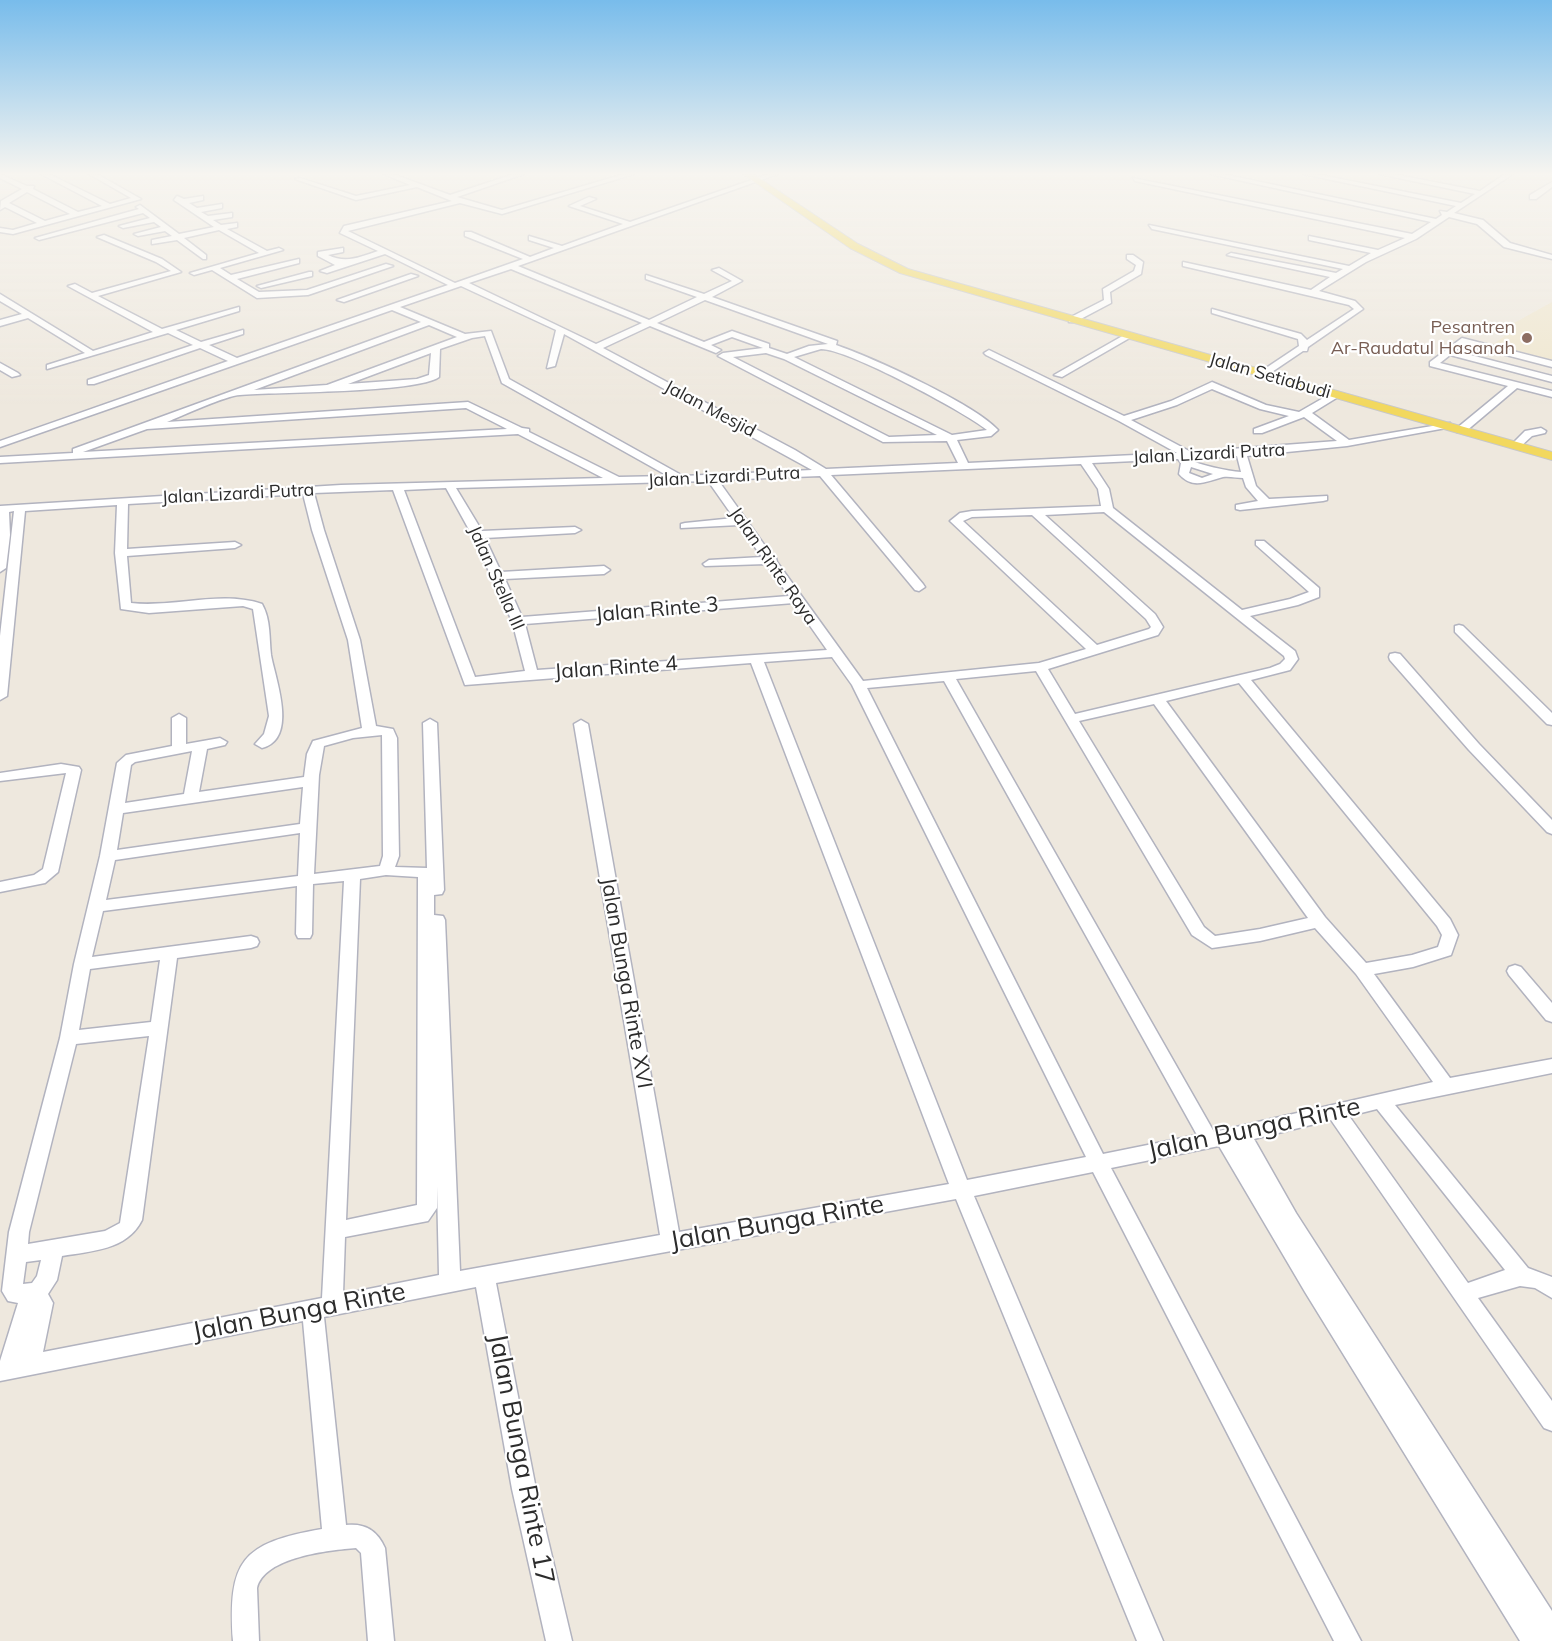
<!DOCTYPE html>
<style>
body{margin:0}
canvas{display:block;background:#eee8de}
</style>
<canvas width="1552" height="1641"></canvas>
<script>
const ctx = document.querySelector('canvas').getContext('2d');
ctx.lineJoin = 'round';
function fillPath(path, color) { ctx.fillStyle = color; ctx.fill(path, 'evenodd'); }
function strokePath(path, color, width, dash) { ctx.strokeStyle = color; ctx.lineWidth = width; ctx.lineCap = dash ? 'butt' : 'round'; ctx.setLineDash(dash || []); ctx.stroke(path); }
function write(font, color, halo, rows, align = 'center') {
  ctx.font = font + ' Mulish,sans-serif'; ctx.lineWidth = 4.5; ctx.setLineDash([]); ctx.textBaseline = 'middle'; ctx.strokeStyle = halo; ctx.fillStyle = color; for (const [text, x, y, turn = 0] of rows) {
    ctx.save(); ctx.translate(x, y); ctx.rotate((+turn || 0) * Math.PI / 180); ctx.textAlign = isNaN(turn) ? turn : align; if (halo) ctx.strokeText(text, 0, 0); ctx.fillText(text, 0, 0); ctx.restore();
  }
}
const education = new Path2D(`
 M 1552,302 L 1552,363 L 1491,346 L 1513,330 L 1507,327 Z`);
const minor = new Path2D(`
 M 0,174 L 27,186 L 34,186 L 33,189 L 78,212 L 102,206 L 41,174 L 49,174 L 110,204 L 131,198 L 89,174 L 97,174 L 141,199 L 13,234 L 0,232 L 0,228 L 13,230 L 37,223 L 5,207 L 0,210 L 1,201 L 22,189 L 0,178 ZM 27,192 L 70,214 L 45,221 L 9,203 Z
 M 384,174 L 393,174 L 450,195 L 514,174 L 524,174 L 457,197 L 502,210 L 624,174 L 634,174 L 502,214 L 460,203 L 348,231 L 455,283 L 523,259 L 465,236 L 465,232 L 471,232 L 530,257 L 554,248 L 529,240 L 529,236 L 562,246 L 623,224 L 569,206 L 589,197 L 596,199 L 580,206 L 630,222 L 769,174 L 778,174 L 518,266 L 649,320 L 697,297 L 646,279 L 646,275 L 704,294 L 732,281 L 712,270 L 719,268 L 742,281 L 712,297 L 837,341 L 836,345 C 871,357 975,404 998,430 L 991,436 L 957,440 L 968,463 L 1177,453 L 1119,421 L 986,355 L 984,353 L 989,350 L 1124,416 L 1171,401 L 1212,382 L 1266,405 L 1299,412 L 1332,393 L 1338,393 L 1338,397 L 1312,413 L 1349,440 L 1450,423 L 1450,427 L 1446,428 L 1347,446 L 1247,456 L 1256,486 L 1269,499 L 1327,496 L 1327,500 L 1323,501 L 1240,510 L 1236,509 L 1236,505 L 1258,501 L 1246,487 L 1243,478 C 1237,478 1229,476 1223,477 C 1207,481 1193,490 1179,474 L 1181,463 L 1178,459 L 1092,463 L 1109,489 L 1113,508 L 1242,610 L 1290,599 L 1309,592 L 1256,545 L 1256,541 L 1264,541 L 1319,588 L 1319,597 L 1298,605 L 1250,616 L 1295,651 L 1298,659 L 1290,670 L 1251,680 L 1450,919 L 1458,935 L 1451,955 L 1413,967 L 1374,974 L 1450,1078 L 1552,1059 L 1552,1073 L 1395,1105 L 1528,1268 L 1552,1277 L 1552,1298 L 1535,1288 L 1520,1286 L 1478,1298 L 1552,1401 L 1552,1431 L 1544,1428 L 1331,1120 L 1254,1139 L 1296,1213 L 1552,1611 L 1552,1641 L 1520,1641 L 1305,1292 L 1219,1146 L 1111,1168 L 1361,1641 L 1334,1641 L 1093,1172 L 974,1196 L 1163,1641 L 1137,1641 L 956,1199 L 496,1283 L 536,1489 L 572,1641 L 546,1641 L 512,1489 L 476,1287 L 324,1317 L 346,1525 C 365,1523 377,1530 385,1548 L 394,1641 L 368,1641 L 361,1553 L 356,1548 C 330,1550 264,1557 257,1588 L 259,1641 L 233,1641 C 228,1561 241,1543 322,1529 L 303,1321 L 0,1381 L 0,1361 L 18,1303 L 8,1301 L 2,1291 L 9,1232 L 60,1038 L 74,964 L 100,856 L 117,763 L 126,755 L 172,746 L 172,718 L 179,714 L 186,718 L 186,744 L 220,738 L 227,742 L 225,745 L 207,749 L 199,792 L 304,777 L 307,754 L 313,741 L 362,728 L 348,640 L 312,530 L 303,494 L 128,504 L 127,549 L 235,542 L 241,545 L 235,548 L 127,556 L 131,603 C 174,608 221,590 262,604 C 271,620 269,638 271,655 C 275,678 299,739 262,748 L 255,744 L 264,734 L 269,716 L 253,609 L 243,606 L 149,613 L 121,609 L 115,553 L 117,505 L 25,511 L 7,696 L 0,700 L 0,636 L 14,511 L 9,512 L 10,535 L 6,568 L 0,572 L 0,506 L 341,485 L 603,478 L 518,434 L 0,463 L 0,457 L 73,453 L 73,449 L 421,322 L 392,310 L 0,447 L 0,441 L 228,361 L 200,348 L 94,384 L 88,384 L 88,380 L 193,345 L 168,333 L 47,369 L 47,365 L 85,353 L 28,318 L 0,326 L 0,320 L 22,314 L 0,301 L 0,294 L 93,351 L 153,332 L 68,286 L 75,284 L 92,293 L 171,271 L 156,262 L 97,237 L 104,235 L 162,259 L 181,272 L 98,296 L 162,329 L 239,307 L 239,311 L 176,330 L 201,342 L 243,330 L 243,334 L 209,345 L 237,358 L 448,285 L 385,254 L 327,273 L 320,271 L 335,265 L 318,256 L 318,252 L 343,248 L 343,252 L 328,255 C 346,264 360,257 378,251 L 340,233 L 344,226 L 452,201 L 417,187 L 356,200 L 295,179 L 300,178 L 356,196 L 410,185 ZM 511,269 L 642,323 L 596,344 L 469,283 ZM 461,286 L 556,330 L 547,368 L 555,366 L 564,334 L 812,470 L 683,476 L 509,379 L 491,331 L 465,334 L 400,307 ZM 705,300 L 828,344 L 809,346 L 787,354 L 769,348 L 769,344 L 732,331 L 704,342 L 657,323 ZM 429,325 L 457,337 L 327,385 L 254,390 ZM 650,326 L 716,353 L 721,350 L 711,345 L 732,337 L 763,348 L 723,353 L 718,356 L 883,442 L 947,441 L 958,463 L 826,469 L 795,450 L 603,348 ZM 485,336 L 502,383 L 668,476 L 619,477 L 529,432 L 529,429 L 522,428 L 468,402 L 167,422 C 182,416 227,395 240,395 C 273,392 418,393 439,377 L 440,349 L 472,338 ZM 821,349 C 848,349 963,411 987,430 L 952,435 L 794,357 ZM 431,353 L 429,375 L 417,379 L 348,384 ZM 766,353 L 784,359 L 937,435 L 889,437 L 733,357 ZM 1212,389 L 1260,409 L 1289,416 L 1254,429 L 1254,433 L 1262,433 L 1304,417 L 1337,441 L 1191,452 L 1131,420 L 1177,405 ZM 466,408 L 507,429 L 83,452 L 147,429 ZM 1237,456 L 1241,472 C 1228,471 1199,465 1188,459 ZM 1081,464 L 1098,489 L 1101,506 L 972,511 L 960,513 L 950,521 L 1086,649 L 1039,663 L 863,681 L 777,562 L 776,558 L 773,557 L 718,480 L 820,476 L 915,590 L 919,591 L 925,587 L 923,584 L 831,475 ZM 1191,467 L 1213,474 L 1202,478 L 1189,473 ZM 708,481 L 734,518 L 685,523 L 681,524 L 681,528 L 739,525 L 762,557 L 709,560 L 703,564 L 705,566 L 766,564 L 789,596 L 522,617 L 505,579 L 604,574 L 610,570 L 604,566 L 501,572 L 485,538 L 575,533 L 581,530 L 575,527 L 482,531 L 456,488 ZM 446,488 L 472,535 L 512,621 L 525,671 L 475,677 L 404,490 ZM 393,490 L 465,685 L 751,663 L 949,1184 L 679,1232 L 588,724 L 581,720 L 574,724 L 660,1235 L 460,1271 L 445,920 L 443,916 L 434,915 L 434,895 L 442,894 L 444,890 L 437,723 L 430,719 L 423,723 L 427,868 L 395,867 L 399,856 L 397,738 L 393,729 L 376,726 L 360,640 L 324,530 L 314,493 ZM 1104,512 L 1284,656 L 1285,659 L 1280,664 L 1270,668 L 1075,714 L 1048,669 L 1158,635 L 1163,627 L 1155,614 L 1045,515 ZM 1032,515 L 1146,619 L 1151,627 L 1149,629 L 1097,645 L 963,521 L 972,517 ZM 794,603 L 827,650 L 537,670 L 525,624 ZM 832,657 L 852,685 L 1086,1157 L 967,1180 L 764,662 ZM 1036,671 L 1192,935 L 1212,948 L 1260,941 L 1315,928 L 1356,974 L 1433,1082 L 1214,1132 L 956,679 ZM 944,681 L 1197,1135 L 1103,1154 L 867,688 ZM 1239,683 L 1437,926 L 1442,935 L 1438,947 L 1412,955 L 1366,963 L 1325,917 L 1166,701 ZM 1154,704 L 1308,918 L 1260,929 L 1215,936 L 1204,927 L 1079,721 ZM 382,735 L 383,856 L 380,866 L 314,874 L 319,775 L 324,746 L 353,738 ZM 192,751 L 184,794 L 125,803 L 131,765 L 135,762 ZM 303,787 L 300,824 L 117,850 L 123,813 ZM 300,833 L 298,876 L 106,900 L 115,860 ZM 386,875 L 418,877 L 417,1205 L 346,1220 L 360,879 ZM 344,881 L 322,1298 L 43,1352 L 53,1303 L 48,1294 L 57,1280 L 62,1256 C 92,1251 127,1250 142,1220 L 177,958 L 251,948 L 257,946 L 259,942 L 257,938 L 251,936 L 92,957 L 103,911 L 297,886 L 296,934 L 298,938 L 310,938 L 312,934 L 313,884 ZM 160,960 L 151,1022 L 79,1030 L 90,969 ZM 149,1036 L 120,1223 L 105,1231 L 28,1244 L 29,1232 L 76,1044 ZM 1377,1109 L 1505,1270 L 1468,1283 L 1349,1116 ZM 437,1186 L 439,1275 L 343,1294 L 345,1237 L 428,1221 L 437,1208 ZM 41,1260 L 37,1276 L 32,1283 L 23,1284 L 26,1262 Z
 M 1210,174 L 1223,174 L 1436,219 L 1442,215 L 1440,211 L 1447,212 L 1456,206 L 1303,174 L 1316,174 L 1461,203 L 1475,194 L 1379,174 L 1393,174 L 1480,191 L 1505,174 L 1513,174 L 1454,213 L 1483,220 L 1510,243 L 1552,255 L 1552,259 L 1504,247 L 1477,224 L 1449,217 L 1416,239 L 1366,262 L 1319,291 L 1355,301 L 1363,309 L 1308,347 L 1307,351 L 1303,351 L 1266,376 L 1260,376 L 1260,372 L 1299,346 L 1298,339 L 1212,313 L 1212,309 L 1301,334 L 1307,340 L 1354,309 L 1349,305 L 1183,266 L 1183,262 L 1311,290 L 1330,277 L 1227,255 L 1231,253 L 1336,273 L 1343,269 L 1152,229 L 1149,225 L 1349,266 L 1371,253 L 1309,240 L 1309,236 L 1378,250 L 1405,238 L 1135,181 L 1133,178 L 1412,234 L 1431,222 Z
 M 1552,182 L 1552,187 L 1536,199 L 1530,199 L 1530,195 Z
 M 177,196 L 184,199 L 203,196 L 203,200 L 189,203 L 197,208 L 222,204 L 222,208 L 201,212 L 208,216 L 232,213 L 232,217 L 213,220 L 221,225 L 237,223 L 237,227 L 227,229 L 267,251 L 279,248 L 283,250 L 220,268 L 231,275 L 299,259 L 299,263 L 237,279 L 259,292 L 307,290 L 386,264 L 393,266 L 308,295 L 257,298 L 212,270 L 194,275 L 190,273 L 259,253 L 219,230 L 184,238 L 206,255 L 206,259 L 203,259 L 177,240 L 152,244 L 152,240 L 172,236 L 165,231 L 138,236 L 134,234 L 161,227 L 154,222 L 123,228 L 119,226 L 150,218 L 143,213 L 39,240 L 35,238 L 139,209 L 136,207 L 140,205 L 179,234 L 214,227 L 174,200 Z
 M 1127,255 L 1133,255 L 1143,262 L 1141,274 L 1110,292 L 1111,303 L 1075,322 L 1069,322 L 1069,318 L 1104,300 L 1103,289 L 1134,271 L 1136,265 L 1127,259 Z
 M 309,272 L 312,272 L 312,276 L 261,288 L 257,286 Z
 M 411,274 L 418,276 L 344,302 L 337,300 Z
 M 1126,334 L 1133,336 L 1062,377 L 1054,375 Z
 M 1462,338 L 1552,361 L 1552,367 L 1464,344 L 1455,351 L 1552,376 L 1552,382 L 1450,355 L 1440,363 L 1552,391 L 1552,397 L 1517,388 L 1465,432 L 1457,432 L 1457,428 L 1508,386 L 1430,366 L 1430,362 Z
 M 0,363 L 18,373 L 20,375 L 12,377 L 0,370 Z
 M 1541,428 L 1546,431 L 1545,433 L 1532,436 L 1520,447 L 1511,445 L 1525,431 Z
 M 1459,625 L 1463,626 L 1552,713 L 1552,725 L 1547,724 L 1455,632 L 1455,626 Z
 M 1395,653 L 1400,654 L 1479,744 L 1552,820 L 1552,834 L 1547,832 L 1469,750 L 1390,660 L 1389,657 L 1390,654 Z
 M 61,764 L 79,767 L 81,770 L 58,872 L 45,883 L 0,892 L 0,882 L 34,875 L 43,869 L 66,773 L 0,781 L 0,773 Z
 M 1515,965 L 1521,967 L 1552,1003 L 1552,1022 L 1546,1020 L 1509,975 L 1507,971 L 1509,967 Z`);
const major = new Path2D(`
 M 743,174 L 753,174 L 858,244 L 908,269 L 1552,452 L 1552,460 L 900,273 L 850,248 Z`);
const markers = [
 [1527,338,6,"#8d6e63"]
];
const farEducationnames = [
 ["Pesantren",1515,328],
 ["Ar-Raudatul Hasanah",1515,349]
];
const farStreetnames = [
 ["Jalan Setiabudi",1270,376,16],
 ["Jalan Mesjid",710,409,28],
 ["Jalan Lizardi Putra",1209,454,-3],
 ["Jalan Lizardi Putra",724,477,-3],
 ["Jalan Lizardi Putra",238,494,-3],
 ["Jalan Rinte Raya",773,566,55],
 ["Jalan Stella III",496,578,66]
];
const streetNames = [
 ["Jalan Rinte 3",657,610,-5],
 ["Jalan Rinte 4",616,668,-4],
 ["Jalan Bunga Rinte XVI",626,983,80]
];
const nearStreetnames = [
 ["Jalan Bunga Rinte",1254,1129,-12],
 ["Jalan Bunga Rinte",777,1223,-10],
 ["Jalan Bunga Rinte",299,1312,-11],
 ["Jalan Bunga Rinte 17",521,1459,79]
];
fillPath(education, '#efe6ce');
strokePath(minor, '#b2b3bf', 3);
strokePath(major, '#c8c8c8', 2);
fillPath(minor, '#fff');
fillPath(major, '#f2d85e');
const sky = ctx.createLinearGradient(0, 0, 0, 404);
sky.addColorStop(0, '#78bceb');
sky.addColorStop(0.43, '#f7f5f0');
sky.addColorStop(1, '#f7f5f000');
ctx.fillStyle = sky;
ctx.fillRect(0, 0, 1552, 404);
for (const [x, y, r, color] of markers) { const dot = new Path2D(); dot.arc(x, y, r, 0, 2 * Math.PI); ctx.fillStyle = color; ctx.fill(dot); strokePath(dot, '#fff', 2); }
write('18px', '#785e54', '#fff', farEducationnames, 'right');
write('18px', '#2c2c2c', '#fff', farStreetnames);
write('21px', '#2c2c2c', '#fff', streetNames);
write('26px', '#2c2c2c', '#fff', nearStreetnames);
</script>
